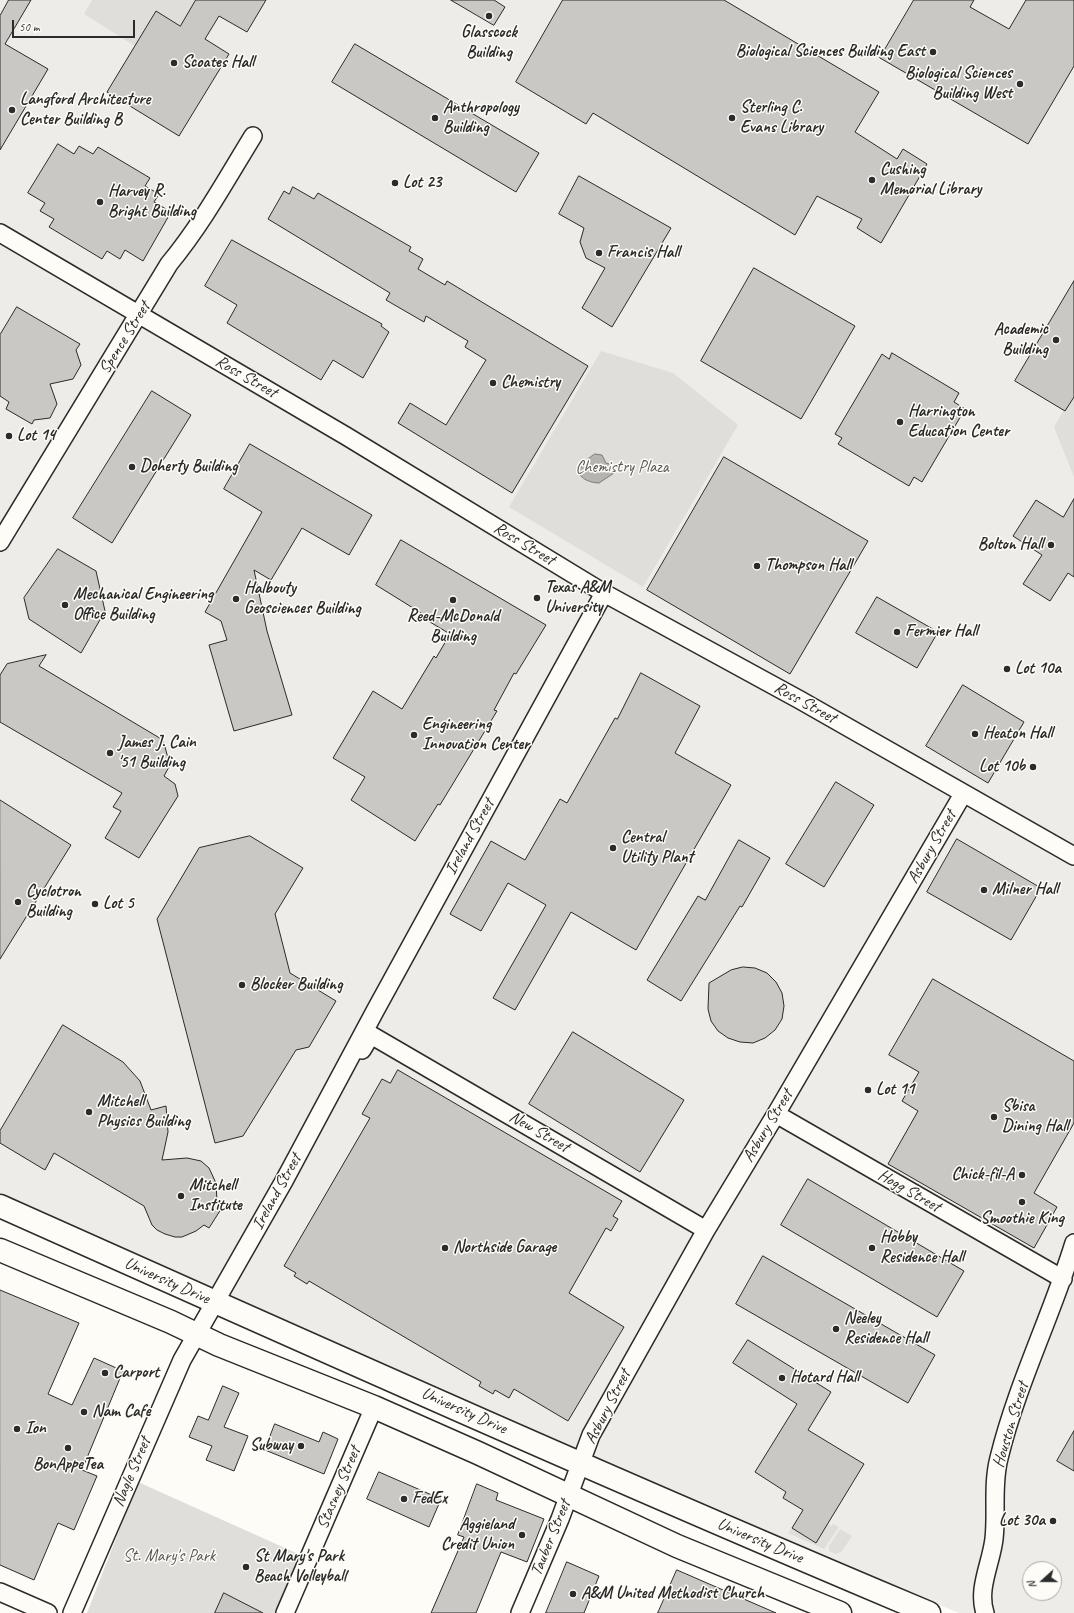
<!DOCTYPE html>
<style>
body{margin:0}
#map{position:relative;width:1074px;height:1613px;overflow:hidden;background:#fdfcf7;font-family:Caveat,sans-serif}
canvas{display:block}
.north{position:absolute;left:1022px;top:1561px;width:40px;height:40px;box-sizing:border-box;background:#fdfcf7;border:1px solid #a9a8a5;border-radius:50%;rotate:249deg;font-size:11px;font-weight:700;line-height:16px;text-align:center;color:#2b2b2b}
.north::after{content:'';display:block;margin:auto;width:14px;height:18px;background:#2b2b2b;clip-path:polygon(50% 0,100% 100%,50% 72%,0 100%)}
.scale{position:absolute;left:12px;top:20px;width:123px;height:18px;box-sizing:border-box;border:2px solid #2b2b2b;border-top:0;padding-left:5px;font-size:12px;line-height:14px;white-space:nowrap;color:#2b2b2b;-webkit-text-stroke:3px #fdfcf7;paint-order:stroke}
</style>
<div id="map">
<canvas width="1074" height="1613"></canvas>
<div class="north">N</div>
<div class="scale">50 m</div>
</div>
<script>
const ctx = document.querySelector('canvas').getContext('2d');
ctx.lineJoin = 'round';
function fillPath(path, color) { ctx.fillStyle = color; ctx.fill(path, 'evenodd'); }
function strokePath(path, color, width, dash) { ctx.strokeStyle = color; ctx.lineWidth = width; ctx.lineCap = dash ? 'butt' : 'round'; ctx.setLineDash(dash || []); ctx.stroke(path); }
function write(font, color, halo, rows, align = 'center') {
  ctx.font = font + ' Caveat,sans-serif'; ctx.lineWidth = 3; ctx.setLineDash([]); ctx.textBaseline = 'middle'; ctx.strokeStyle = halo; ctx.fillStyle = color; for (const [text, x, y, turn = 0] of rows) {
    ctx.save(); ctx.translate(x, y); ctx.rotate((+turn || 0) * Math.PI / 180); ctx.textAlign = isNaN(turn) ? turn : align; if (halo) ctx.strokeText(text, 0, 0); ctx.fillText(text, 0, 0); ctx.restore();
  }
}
const built = new Path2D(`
 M 0,0 L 1074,0 L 1074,1613 L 959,1613 L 478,1414 L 0,1196 ZM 1030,1569 L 1054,1569 L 1054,1593 L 1030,1593 Z`);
const green = new Path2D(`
 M 92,0 L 196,0 L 180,26 L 155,11 L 135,46 L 84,14 Z
 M 601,351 L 673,373 L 738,425 L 643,587 L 509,507 Z
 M 1074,393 L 1074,477 L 1054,427 Z
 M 138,1482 L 305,1557 L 278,1613 L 87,1613 Z
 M 828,1524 L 831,1526 L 833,1524 L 839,1527 L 824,1549 L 788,1533 L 792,1528 L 816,1543 Z
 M 840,1529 L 852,1536 L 842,1551 L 836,1554 L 829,1551 L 829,1546 Z`);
const water = new Path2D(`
 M 595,454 L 602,455 L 606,463 L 613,465 L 615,469 L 614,473 L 599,483 C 591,483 580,479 578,471 L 582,466 L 586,466 L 588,459 Z`);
const building = new Path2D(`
 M 9,0 L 31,0 L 5,44 L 48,69 L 0,150 L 0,16 Z
 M 196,0 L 266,0 L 247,32 L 219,16 L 205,39 L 229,54 L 179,136 L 107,92 L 156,11 L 180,26 Z
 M 451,0 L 494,0 L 505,7 L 494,25 Z
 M 563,0 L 724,0 L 879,92 L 855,132 L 897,159 L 903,149 L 927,164 L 881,243 L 857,228 L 862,219 L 817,196 L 795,235 L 593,113 L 586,124 L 516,82 Z
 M 914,0 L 974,0 L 970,7 L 1009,29 L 1026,0 L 1074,0 L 1074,66 L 1028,144 L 880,58 Z
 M 355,44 L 539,153 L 516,192 L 332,82 Z
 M 58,144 L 74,154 L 79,146 L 93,154 L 98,147 L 150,178 L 145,186 L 159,194 L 154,202 L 171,212 L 143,261 L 125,250 L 120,259 L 107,251 L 102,259 L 49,227 L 54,219 L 40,211 L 45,203 L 28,193 Z
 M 579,176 L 671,228 L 612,327 L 582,308 L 605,268 L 586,258 L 580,242 L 584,228 L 559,214 Z
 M 293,187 L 314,199 L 318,193 L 411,247 L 409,251 L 423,259 L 418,269 L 445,285 L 447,281 L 588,366 L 512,493 L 398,423 L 410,403 L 446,425 L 486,360 L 465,347 L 468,341 L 426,316 L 424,322 L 386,300 L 390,293 L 268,219 L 284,191 L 289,194 Z
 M 232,240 L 382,324 L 381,326 L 389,332 L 363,378 L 333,360 L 321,380 L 227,323 L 237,305 L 205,286 Z
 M 754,268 L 855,326 L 801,419 L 701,361 Z
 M 1074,281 L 1074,397 L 1065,411 L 1015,381 Z
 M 17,307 L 80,344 L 76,350 L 81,365 L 73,379 L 50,384 L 57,404 L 50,418 L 34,420 L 32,424 L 6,409 L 9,402 L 0,396 L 0,335 Z
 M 892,353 L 959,393 L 954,402 L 965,409 L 922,482 L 914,477 L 909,486 L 838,444 L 842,438 L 835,434 L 882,354 L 889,359 Z
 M 152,391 L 191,415 L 112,543 L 73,518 Z
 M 250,444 L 372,515 L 349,555 L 302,528 L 271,580 L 254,570 L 267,631 L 292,715 L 234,731 L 209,645 L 227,640 L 221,621 L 205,612 L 262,512 L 224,489 Z
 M 724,457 L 868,541 L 790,674 L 647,590 Z
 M 1074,499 L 1074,577 L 1068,573 L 1050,601 L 1023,584 L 1042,555 L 1013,536 L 1036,500 L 1063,517 Z
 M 401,540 L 546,625 L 516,674 L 514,673 L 494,710 L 497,711 L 440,805 L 438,804 L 415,841 L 351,800 L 365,777 L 333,758 L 373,691 L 402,709 L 434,656 L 436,658 L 450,634 L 425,619 L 426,616 L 376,585 Z
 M 58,549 L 96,571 L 105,611 L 81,653 L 29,619 L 24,598 Z
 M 877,597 L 938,632 L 917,668 L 856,633 Z
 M 46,655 L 39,666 L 163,740 L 170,765 L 164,776 L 175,784 L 178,796 L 139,858 L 105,838 L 121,811 L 113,807 L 122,793 L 0,722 L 0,675 L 7,664 Z
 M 641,673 L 700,706 L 675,753 L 731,785 L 636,950 L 571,912 L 515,1010 L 493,998 L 546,905 L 508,883 L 481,931 L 450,914 L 491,841 L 525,860 L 560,799 L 567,803 L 615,718 L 617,719 Z
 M 963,685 L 1024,722 L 988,783 L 926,746 Z
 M 836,782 L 874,805 L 824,887 L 786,864 Z
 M 0,800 L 71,845 L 0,959 Z
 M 250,836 L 303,868 L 275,914 L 290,973 L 336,1001 L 309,1047 L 296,1050 L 243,1136 L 215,1143 L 157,919 L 199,848 Z
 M 957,839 L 1041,888 L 1011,940 L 927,892 Z
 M 739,840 L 770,858 L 742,907 L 740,906 L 681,1001 L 647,980 L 698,896 L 705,900 Z
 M 743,967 L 755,968 L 767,973 L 776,982 L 782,993 L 784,1006 L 782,1019 L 775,1030 L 765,1038 L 753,1043 L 740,1042 L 728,1038 L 718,1031 L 711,1021 L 708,1009 L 709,983 L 731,970 Z
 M 933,979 L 1074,1061 L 1074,1123 L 1034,1193 L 1057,1207 L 1034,1248 L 888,1164 L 918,1111 L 902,1101 L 919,1072 L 889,1055 Z
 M 63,1025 L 123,1062 L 140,1081 L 151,1110 L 166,1106 L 168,1132 L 162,1160 L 187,1158 L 201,1161 L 209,1168 L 216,1183 L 217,1202 L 223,1206 L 209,1228 L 204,1225 L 196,1231 L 182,1237 L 175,1237 L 165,1234 L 157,1230 L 152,1225 L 144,1206 L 54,1153 L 45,1170 L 0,1143 L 0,1131 Z
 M 573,1032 L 684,1100 L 640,1172 L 529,1104 Z
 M 398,1070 L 622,1201 L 613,1216 L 618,1219 L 611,1231 L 606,1228 L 569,1293 L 624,1327 L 568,1421 L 514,1389 L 509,1398 L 495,1390 L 493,1394 L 479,1386 L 481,1382 L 309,1281 L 307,1284 L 294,1276 L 296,1273 L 284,1266 L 370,1118 L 362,1114 L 382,1079 L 390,1083 Z
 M 808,1179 L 964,1271 L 937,1317 L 781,1225 Z
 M 763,1256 L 935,1355 L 908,1403 L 736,1304 Z
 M 0,1290 L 79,1323 L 48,1394 L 72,1405 L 94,1358 L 123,1371 L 82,1470 L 97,1476 L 74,1530 L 58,1523 L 34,1580 L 0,1565 Z
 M 748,1340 L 831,1392 L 808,1430 L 864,1464 L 816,1543 L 792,1528 L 803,1510 L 783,1498 L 786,1492 L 755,1472 L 797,1404 L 733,1363 Z
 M 223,1386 L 239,1393 L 224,1427 L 248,1436 L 234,1471 L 206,1460 L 212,1446 L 189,1437 L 198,1416 L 208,1420 Z
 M 275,1424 L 319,1442 L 323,1432 L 338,1439 L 324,1474 L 265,1450 Z
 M 1074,1431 L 1074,1471 L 1057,1461 Z
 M 379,1472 L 441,1499 L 429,1527 L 367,1499 Z
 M 477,1484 L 498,1493 L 496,1500 L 544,1519 L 527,1562 L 501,1552 L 476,1613 L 431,1613 L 464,1537 L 458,1535 Z
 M 567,1562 L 599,1576 L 584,1613 L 546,1613 Z
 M 677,1570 L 776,1613 L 658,1613 Z
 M 224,1593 L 263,1613 L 215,1613 Z`);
const street = new Path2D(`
 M 0,233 L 346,436 L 604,593 L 800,700 L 1074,856
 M 0,542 L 169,264 C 202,224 226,180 253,136
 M 362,1050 L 371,1035 L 706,1230
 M 776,1114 L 1063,1279
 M 0,1592 L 48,1613
 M 72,1613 L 182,1360 L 284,1181 L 375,1011 L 604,593
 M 285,1613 L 374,1407
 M 520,1613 L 560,1519 L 591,1435 L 706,1230 L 776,1114 L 963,794
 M 985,1613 C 977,1589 991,1564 994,1539 C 997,1512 992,1485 999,1458 C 1017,1384 1052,1315 1074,1243`);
const primary = new Path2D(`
 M 0,1206 C 309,1344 617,1482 929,1613
 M 0,1250 L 171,1322 L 219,1345 L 374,1407 L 478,1453 L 677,1546 L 840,1613`);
const markers = [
 [489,16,4,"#2b2b2b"],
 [933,52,4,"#2b2b2b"],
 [174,63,4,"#2b2b2b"],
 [1020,84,4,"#2b2b2b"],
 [12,110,4,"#2b2b2b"],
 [435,118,4,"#2b2b2b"],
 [732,118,4,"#2b2b2b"],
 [872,180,4,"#2b2b2b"],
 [395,183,4,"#2b2b2b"],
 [100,202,4,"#2b2b2b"],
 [599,253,4,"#2b2b2b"],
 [1056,340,4,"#2b2b2b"],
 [493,383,4,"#2b2b2b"],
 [900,422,4,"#2b2b2b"],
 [9,436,4,"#2b2b2b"],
 [132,467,4,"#2b2b2b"],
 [1051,545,4,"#2b2b2b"],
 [757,566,4,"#2b2b2b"],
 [537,598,4,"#2b2b2b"],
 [236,599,4,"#2b2b2b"],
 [453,600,4,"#2b2b2b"],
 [65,605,4,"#2b2b2b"],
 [897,632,4,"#2b2b2b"],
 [1007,669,4,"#2b2b2b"],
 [975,734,4,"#2b2b2b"],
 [414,735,4,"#2b2b2b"],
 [110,753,4,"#2b2b2b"],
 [1033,767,4,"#2b2b2b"],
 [613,848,4,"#2b2b2b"],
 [984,890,4,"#2b2b2b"],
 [18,902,4,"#2b2b2b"],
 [95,904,4,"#2b2b2b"],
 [242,985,4,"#2b2b2b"],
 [868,1090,4,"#2b2b2b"],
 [89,1112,4,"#2b2b2b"],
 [994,1117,4,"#2b2b2b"],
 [1022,1175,4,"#2b2b2b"],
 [181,1196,4,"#2b2b2b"],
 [1022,1202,4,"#2b2b2b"],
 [445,1248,4,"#2b2b2b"],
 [872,1248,4,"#2b2b2b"],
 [836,1329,4,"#2b2b2b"],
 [105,1373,4,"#2b2b2b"],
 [782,1378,4,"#2b2b2b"],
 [84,1412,4,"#2b2b2b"],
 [17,1429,4,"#2b2b2b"],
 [301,1446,4,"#2b2b2b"],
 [68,1448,4,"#2b2b2b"],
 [404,1499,4,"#2b2b2b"],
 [1053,1521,4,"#2b2b2b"],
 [522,1535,4,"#2b2b2b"],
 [246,1567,4,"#2b2b2b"],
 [573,1594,4,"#2b2b2b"]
];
const poiNames = [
 ["Glasscock",489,33,"center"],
 ["Building",489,53,"center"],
 ["Biological Sciences Building East",925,52,"right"],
 ["Scoates Hall",182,63],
 ["Biological Sciences",1012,74,"right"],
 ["Building West",1012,94,"right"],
 ["Langford Architecture",20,100],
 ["Center Building B",20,120],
 ["Anthropology",443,108],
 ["Building",443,128],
 ["Sterling C.",740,108],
 ["Evans Library",740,128],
 ["Cushing",880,170],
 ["Memorial Library",880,190],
 ["Lot 23",403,183],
 ["Harvey R.",108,192],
 ["Bright Building",108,212],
 ["Francis Hall",607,253],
 ["Academic",1048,330,"right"],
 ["Building",1048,350,"right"],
 ["Chemistry",501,383],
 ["Harrington",908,412],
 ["Education Center",908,432],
 ["Lot 14",17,436],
 ["Doherty Building",140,467],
 ["Bolton Hall",1043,545,"right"],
 ["Thompson Hall",765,566],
 ["Texas A&M",545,588],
 ["University",545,608],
 ["Halbouty",244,589],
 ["Geosciences Building",244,609],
 ["Mechanical Engineering",73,595],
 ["Office Building",73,615],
 ["Reed-McDonald",453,617,"center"],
 ["Building",453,637,"center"],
 ["Fermier Hall",905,632],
 ["Lot 10a",1015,669],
 ["Engineering",422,725],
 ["Innovation Center",422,745],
 ["Heaton Hall",983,734],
 ["James J. Cain",118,743],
 ["'51 Building",118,763],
 ["Lot 10b",1025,767,"right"],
 ["Central",621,838],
 ["Utility Plant",621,858],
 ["Milner Hall",992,890],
 ["Cyclotron",26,892],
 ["Building",26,912],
 ["Lot 5",103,904],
 ["Blocker Building",250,985],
 ["Lot 11",876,1090],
 ["Mitchell",97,1102],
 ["Physics Building",97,1122],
 ["Sbisa",1002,1107],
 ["Dining Hall",1002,1127],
 ["Chick-fil-A",1014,1175,"right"],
 ["Mitchell",189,1186],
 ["Institute",189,1206],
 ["Smoothie King",1022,1219,"center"],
 ["Hobby",880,1238],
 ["Residence Hall",880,1258],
 ["Northside Garage",453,1248],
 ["Neeley",844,1319],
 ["Residence Hall",844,1339],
 ["Carport",113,1373],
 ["Hotard Hall",790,1378],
 ["Nam Cafe",92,1412],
 ["Ion",25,1429],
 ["Subway",293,1446,"right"],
 ["BonAppeTea",68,1465,"center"],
 ["FedEx",412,1499],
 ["Lot 30a",1045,1521,"right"],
 ["Aggieland",514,1525,"right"],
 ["Credit Union",514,1545,"right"],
 ["St Mary's Park",254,1557],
 ["Beach Volleyball",254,1577],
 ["A&M United Methodist Church",581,1594]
];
const streetNames = [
 ["Spence Street",125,338,-58],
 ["Ross Street",246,377,30],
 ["Ross Street",524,544,31],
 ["Ross Street",805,703,29],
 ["Ireland Street",470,837,-61],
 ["Asbury Street",932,847,-60],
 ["Asbury Street",768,1126,-59],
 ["New Street",539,1132,30],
 ["Hogg Street",909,1191,30],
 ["Ireland Street",277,1192,-61],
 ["University Drive",167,1281,24],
 ["Asbury Street",608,1407,-63],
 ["University Drive",464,1411,24],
 ["Houston Street",1011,1425,-73],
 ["Nagle Street",132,1472,-67],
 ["Stasney Street",339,1488,-67],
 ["Tauber Street",551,1538,-68],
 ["University Drive",760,1541,23]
];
const parkNames = [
 ["Chemistry Plaza",622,468],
 ["St. Mary's Park",169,1557]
];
fillPath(built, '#edece8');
fillPath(green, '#dfdeda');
fillPath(water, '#b5b4b1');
strokePath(water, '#7e7d7b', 1);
fillPath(building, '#c9c8c4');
strokePath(building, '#2b2b2b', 1);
strokePath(street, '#2b2b2b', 20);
strokePath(primary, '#2b2b2b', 25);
strokePath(street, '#fdfcf7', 17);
strokePath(primary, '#fdfcf7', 22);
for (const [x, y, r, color] of markers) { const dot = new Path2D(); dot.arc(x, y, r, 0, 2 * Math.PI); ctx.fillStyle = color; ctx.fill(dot); strokePath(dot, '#fdfcf7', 1.5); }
write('bold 17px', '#2b2b2b', '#fdfcf7', poiNames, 'left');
write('17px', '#2b2b2b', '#fdfcf7', streetNames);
write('17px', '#585857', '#fdfcf7', parkNames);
</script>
